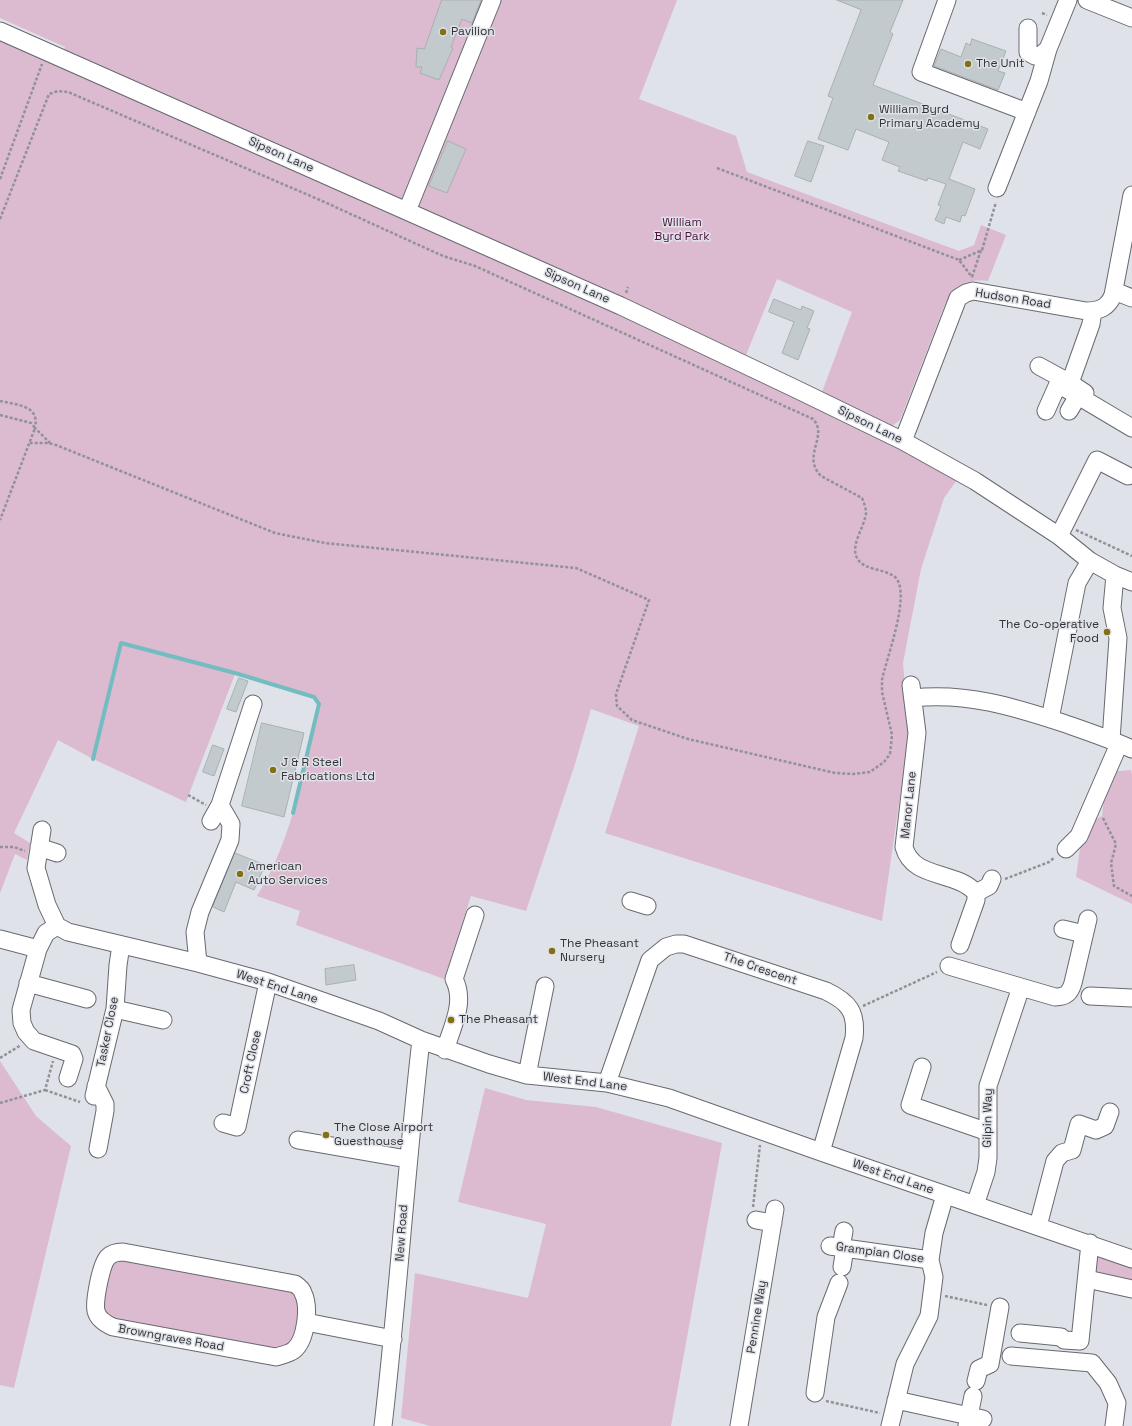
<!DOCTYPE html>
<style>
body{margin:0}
canvas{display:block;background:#e0e2e9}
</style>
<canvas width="1132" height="1426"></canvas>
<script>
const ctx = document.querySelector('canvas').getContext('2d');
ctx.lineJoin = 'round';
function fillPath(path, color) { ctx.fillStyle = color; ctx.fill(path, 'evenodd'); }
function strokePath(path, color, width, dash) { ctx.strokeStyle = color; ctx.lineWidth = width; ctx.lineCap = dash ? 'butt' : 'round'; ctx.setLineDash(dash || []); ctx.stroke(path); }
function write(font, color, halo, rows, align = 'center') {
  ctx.font = font + ' "Space Grotesk",sans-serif'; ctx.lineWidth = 3; ctx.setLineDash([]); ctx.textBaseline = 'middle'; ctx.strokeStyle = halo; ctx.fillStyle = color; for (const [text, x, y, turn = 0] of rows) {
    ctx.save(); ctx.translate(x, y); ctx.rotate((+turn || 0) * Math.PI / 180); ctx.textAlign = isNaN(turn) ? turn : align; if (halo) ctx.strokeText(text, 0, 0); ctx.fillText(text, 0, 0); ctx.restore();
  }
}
const green = new Path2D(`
 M 0,0 L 677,0 L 639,99 L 736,136 L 747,172 L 959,251 L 974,245 L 981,225 L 1006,235 L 988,281 C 965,279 957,284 945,304 L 900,420 L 892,426 L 887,425 L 822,392 L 852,312 L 777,279 L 746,355 L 573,274 L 567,288 L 841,418 L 959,477 L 944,498 L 921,569 L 903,663 L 909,734 L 882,921 L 605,833 L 639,726 L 591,709 L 575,764 L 526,911 L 471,896 L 444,979 L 296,925 L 300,911 L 257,896 C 293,839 304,769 319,704 L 314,697 L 235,674 L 186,802 L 93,759 L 58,740 L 14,833 L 30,843 L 27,860 L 15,854 L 0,893 L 0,39 L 58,64 L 65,47 L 0,18 Z
 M 1131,770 L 1132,775 L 1132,904 L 1076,877 L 1083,827 L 1102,816 L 1107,772 Z
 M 0,1061 L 36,1116 L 71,1146 L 14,1388 L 0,1385 Z
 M 485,1088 L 526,1100 L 596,1107 L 722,1143 L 671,1426 L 430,1426 L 401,1418 L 415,1273 L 528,1298 L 546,1224 L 458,1202 Z
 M 1098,1255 L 1132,1263 L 1132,1284 L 1099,1276 L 1093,1270 L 1095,1258 Z
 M 120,1257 L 295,1290 L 302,1306 L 294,1342 L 277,1352 L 117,1324 L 105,1316 L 101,1298 L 106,1269 Z`);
const stream = new Path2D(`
 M 93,759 L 121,643 L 235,673 L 314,697 L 319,704 L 293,813`);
const building = new Path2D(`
 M 442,0 L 481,0 L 472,23 L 462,19 L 451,47 L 453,48 L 439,80 L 420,73 L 422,67 L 416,67 L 417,48 L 424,49 Z
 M 837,0 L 903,0 L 890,32 L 893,34 L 873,85 L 988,129 L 980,149 L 963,142 L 949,179 L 975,189 L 965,216 L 962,215 L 960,222 L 946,217 L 944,224 L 935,220 L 941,206 L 938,205 L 946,184 L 928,178 L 927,181 L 898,171 L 900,167 L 882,160 L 889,142 L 856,129 L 848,150 L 818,139 L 833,98 L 828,96 L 861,10 Z
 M 972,39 L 1006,51 L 998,71 L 1005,73 L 998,90 L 934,66 L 941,49 L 961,57 L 966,43 L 970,45 Z
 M 448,141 L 466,149 L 447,193 L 429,186 Z
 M 808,141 L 824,146 L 811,182 L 795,176 Z
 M 774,299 L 801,310 L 802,306 L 814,311 L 807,328 L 810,329 L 798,360 L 782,353 L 794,322 L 769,312 Z
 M 239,678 L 248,681 L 236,712 L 227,709 Z
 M 262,723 L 304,733 L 284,817 L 242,806 Z
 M 213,745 L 224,749 L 214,776 L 203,772 Z
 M 235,853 L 265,865 L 254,890 L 236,882 L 224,912 L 213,907 Z
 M 354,965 L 356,980 L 326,985 L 325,969 Z`);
const path = new Path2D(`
 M 1042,13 L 1047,15
 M 717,168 L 959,260 L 972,277
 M 0,179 L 42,64
 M 0,219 L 49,94 L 58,91 L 68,92 L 320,200 L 443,256 L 475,266 L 813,419 C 829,436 801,456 821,476 L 862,498 C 864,503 866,508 866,513 C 865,526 850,545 857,558 C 864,571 884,568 895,577 C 912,593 886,659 882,680 L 882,692 L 892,735 L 890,754 L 884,762 L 870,772 L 854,774 L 835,773 L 688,739 L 632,720 L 617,706 L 616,694 L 649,600 L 576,568 L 325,543 L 275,533 L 56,445 L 48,443 L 30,443
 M 959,260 L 982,250 L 996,202
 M 972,277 L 981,250
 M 626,293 L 628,287
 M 0,401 C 17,405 40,405 35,428 L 50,443
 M 0,415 L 31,423 L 35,428 L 0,520
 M 1076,530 L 1132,556
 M 188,795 L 206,805
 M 1103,818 L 1116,844 L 1111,863 L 1114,886 L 1132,896
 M 0,847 L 14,847 L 25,851
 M 1005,879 L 1049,862 L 1055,857
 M 863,1006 L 937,972
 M 0,1058 L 21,1045
 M 45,1090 L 80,1102
 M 0,1103 L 45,1090 L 53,1061
 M 753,1207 L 760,1145
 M 945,1296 L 987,1305
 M 826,1401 L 880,1413`);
const minor = new Path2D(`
 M 947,0 L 921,72 L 1027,112
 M 1087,0 L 1132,18
 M 1028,28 L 1028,52 L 1035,56 L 1041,55 L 1048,49 L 1068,0
 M 0,31 L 621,306 L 796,389 L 903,441 L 975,481 L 1059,536 L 1090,561 L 1115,575 L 1132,582
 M 997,188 L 1039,81 L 1048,49
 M 407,211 L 492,0
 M 1114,291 L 1132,298
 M 1039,366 L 1070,383
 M 1085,393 L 1070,383 L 1091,324 L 1093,311
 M 1046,411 L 1058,384 L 1132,428
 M 1069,411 L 1078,396
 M 903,441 L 958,298 L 966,293 L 973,291 L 1086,311 C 1099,311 1108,308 1113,295 L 1132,195
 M 1059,536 L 1097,460 L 1128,476
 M 911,685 L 917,733 L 904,847 C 913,880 956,870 976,893 L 976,900 L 960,945
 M 913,698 C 966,692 1014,707 1063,723 C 1086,731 1110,739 1132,749
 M 1050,719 L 1077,583 L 1090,561
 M 1111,740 L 1118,638 L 1112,608 L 1115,575
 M 211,821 L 220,805
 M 42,830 L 36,868 L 47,905 L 57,926
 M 39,847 L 57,853
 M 1066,849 L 1079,836 L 1119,744
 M 976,893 L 989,886 L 992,879
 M 631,901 L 647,906
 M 57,926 L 68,932 L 198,963 L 268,982 L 379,1021 L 421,1040 L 489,1064 L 527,1075 L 607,1083 L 669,1098 L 821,1152 L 1132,1259
 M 57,926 L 46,933 L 38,949 L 21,1010 L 22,1023 L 26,1032 L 34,1041 L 72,1054 L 74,1059 L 68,1078
 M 1063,929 L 1084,934
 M 0,939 L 38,949
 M 198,963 L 195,932 L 200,912 L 230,840 L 231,824 L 220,805 L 253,704
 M 949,966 L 1055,997 C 1066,997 1070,993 1073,983 L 1088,919
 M 28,983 L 87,999
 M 1090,996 L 1132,998
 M 115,1009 L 163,1020
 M 445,1050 C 452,1027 466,1002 454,979 L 475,915
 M 922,1067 L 910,1105 L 988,1132
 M 527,1075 L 545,986
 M 607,1083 L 650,960 L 666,947 L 676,944 L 684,944 L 826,991 C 849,1002 857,1012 854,1038 L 821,1152
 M 96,1086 L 105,1104 L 105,1111 L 98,1149
 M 94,1096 L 115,1009 L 118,965 L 121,945
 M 223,1123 L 237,1127 L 268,982
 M 298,1140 L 407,1159
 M 975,1205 L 986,1172 L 988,1158 L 988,1086 L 1021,987
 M 756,1220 L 773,1223
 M 1038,1226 L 1055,1161 L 1062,1153 L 1072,1150 L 1079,1124 L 1096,1130 L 1105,1126 L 1110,1112
 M 830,1246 L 930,1260
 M 841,1248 L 844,1231
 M 123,1252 L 295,1284 C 298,1286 302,1289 303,1293 C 310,1307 306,1340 294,1350 C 289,1354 282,1355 276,1357 L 113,1327 C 106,1324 98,1319 96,1311 C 94,1301 101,1264 108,1257 C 112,1253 118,1252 123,1252 Z
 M 842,1267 L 845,1248
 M 1087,1279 L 1132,1289
 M 306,1322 L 393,1339
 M 1020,1333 L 1061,1337 L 1064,1340 L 1080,1341 L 1090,1243
 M 1011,1356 L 1092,1363 L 1108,1383 L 1117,1403 L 1114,1426
 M 976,1381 L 979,1369 L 990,1364 L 1000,1307
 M 815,1393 L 826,1317 L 839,1283
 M 896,1400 L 983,1419
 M 383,1426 C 398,1298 406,1169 421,1040
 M 739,1426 L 775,1209
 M 890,1426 L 905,1364 L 929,1316 L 934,1277 L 930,1260 L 934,1233 L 945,1195
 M 967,1426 L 973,1396`);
const markers = [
 [443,32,4,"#847010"],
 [968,64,4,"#847010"],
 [871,117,4,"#847010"],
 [1107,632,4,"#847010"],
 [273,770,4,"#847010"],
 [240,874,4,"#847010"],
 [552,951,4,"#847010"],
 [451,1020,4,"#847010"],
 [326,1135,4,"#847010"]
];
const poiNames = [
 ["Pavilion",451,32],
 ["The Unit",976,64],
 ["William Byrd",879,110],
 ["Primary Academy",879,124],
 ["The Co-operative",1099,625,"right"],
 ["Food",1099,639,"right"],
 ["J & R Steel",281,763],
 ["Fabrications Ltd",281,777],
 ["American",248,867],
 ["Auto Services",248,881],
 ["The Pheasant",560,944],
 ["Nursery",560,958],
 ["The Pheasant",459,1020],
 ["The Close Airport",334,1128],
 ["Guesthouse",334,1142]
];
const streetNames = [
 ["Sipson Lane",281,155,24],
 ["Sipson Lane",577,286,24],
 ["Hudson Road",1013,299,9],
 ["Sipson Lane",870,425,26],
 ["Manor Lane",909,805,-84],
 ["The Crescent",760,969,19],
 ["West End Lane",277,987,18],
 ["Tasker Close",108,1032,-79],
 ["Croft Close",251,1062,-78],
 ["West End Lane",585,1082,7],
 ["Gilpin Way",988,1118,-89],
 ["West End Lane",893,1177,19],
 ["New Road",402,1233,-86],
 ["Grampian Close",880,1253,8],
 ["Pennine Way",757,1317,-81],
 ["Browngraves Road",171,1338,10]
];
const parkNames = [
 ["William",682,223],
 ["Byrd Park",682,237]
];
fillPath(green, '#dcbad0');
strokePath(stream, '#73bdc1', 4);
fillPath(building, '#c3cace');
strokePath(building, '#a8b0b4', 1);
strokePath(minor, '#676a70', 19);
strokePath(path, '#909297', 2.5, [3, 2]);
strokePath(minor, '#fff', 17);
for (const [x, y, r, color] of markers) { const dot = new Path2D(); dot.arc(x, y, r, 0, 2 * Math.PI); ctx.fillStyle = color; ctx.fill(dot); strokePath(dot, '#e0e2e9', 1.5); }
write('12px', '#333437', '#e0e2e9', poiNames, 'left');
write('12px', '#333437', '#e0e2e9', streetNames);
write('12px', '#4d133f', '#e0e2e9', parkNames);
</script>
